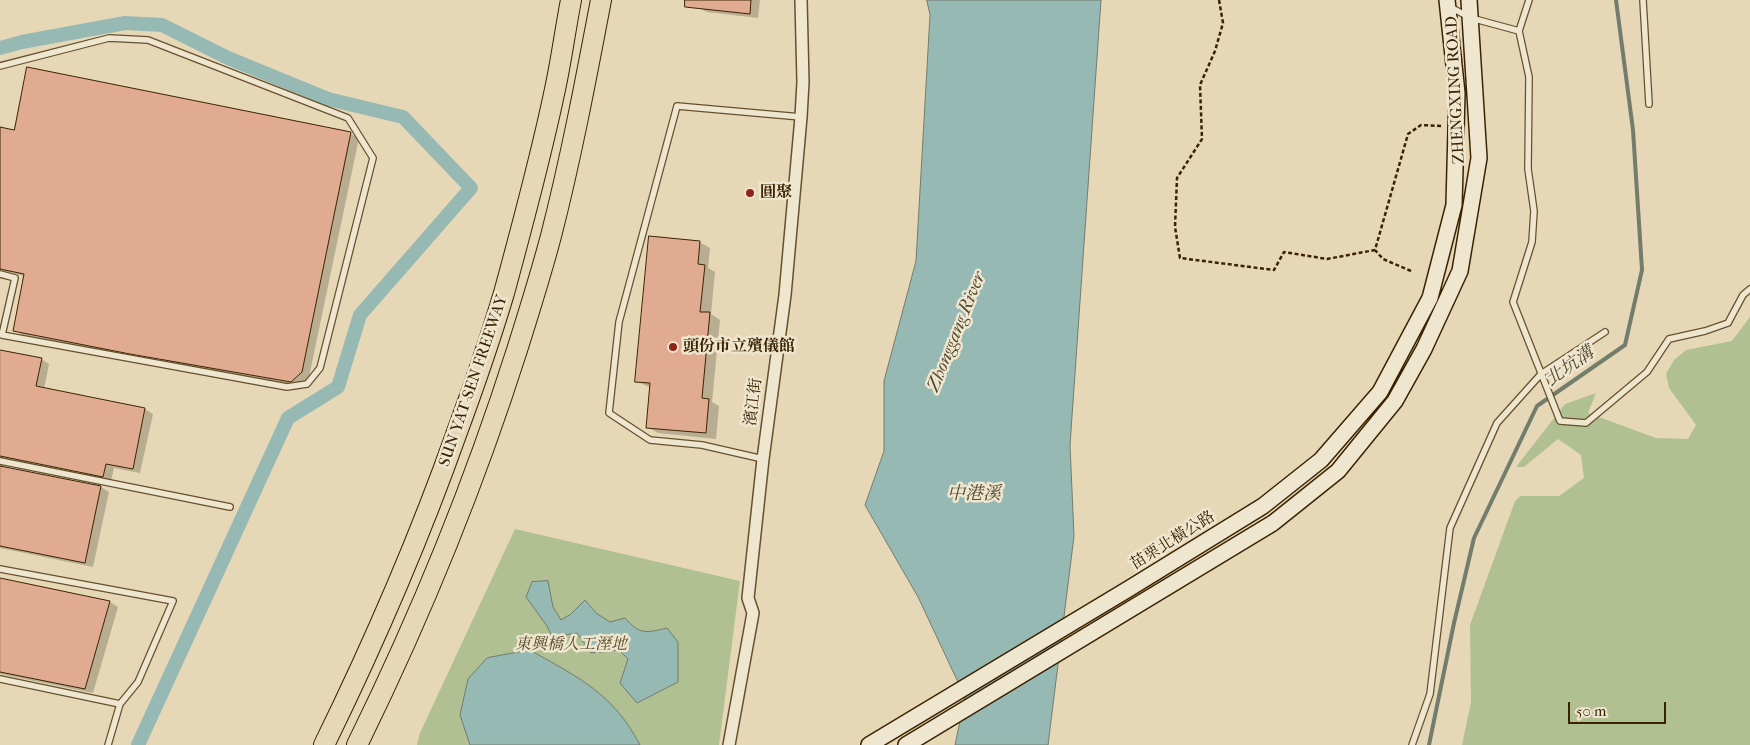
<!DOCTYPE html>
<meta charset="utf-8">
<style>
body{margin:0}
#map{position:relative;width:1750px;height:745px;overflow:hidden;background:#e6d8b6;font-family:"IM FELL French Canon",serif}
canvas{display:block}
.scale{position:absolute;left:1568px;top:702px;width:98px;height:22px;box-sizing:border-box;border:2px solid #3b2301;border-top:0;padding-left:6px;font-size:15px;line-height:18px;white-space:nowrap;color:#3b2301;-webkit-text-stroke:4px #efe6d0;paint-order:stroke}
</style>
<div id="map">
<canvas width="1750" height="745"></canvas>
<div class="scale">50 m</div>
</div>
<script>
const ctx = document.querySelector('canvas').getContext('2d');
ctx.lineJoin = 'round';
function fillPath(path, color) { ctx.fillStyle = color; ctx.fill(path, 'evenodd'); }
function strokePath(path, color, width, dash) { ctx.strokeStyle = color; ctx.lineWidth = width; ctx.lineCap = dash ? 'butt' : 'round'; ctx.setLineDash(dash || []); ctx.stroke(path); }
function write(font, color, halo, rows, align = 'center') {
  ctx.font = font + ' "IM FELL French Canon","Noto Serif TC",serif'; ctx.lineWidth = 5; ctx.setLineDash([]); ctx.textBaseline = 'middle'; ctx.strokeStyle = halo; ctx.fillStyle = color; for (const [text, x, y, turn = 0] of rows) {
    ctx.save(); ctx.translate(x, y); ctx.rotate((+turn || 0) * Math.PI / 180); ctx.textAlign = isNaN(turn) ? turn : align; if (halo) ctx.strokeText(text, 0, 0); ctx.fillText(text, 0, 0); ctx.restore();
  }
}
const green = new Path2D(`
 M 1750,317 L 1750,745 L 1462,745 L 1471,702 L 1470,625 L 1515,501 L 1520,496 L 1559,496 L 1584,478 L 1581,455 L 1558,439 L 1524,467 L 1516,467 L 1565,404 L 1596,393 L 1588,413 L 1656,438 L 1688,439 L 1696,425 L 1669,388 L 1666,374 L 1674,360 L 1686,350 L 1732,341 Z
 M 515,529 L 740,581 L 719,745 L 417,745 L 420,733 Z`);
const water = new Path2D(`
 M 927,0 L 1101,0 L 1070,445 L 1074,536 L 1048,745 L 955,745 L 965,697 L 918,597 L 865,505 L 884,451 L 884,381 L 916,261 L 930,15 Z
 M 548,581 L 553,607 L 561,620 L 571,614 L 585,600 L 596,613 L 610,622 L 625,618 C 640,635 646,633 667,628 L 678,642 L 678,682 L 637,703 L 620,683 L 628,659 L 619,650 L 591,653 L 577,633 L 552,637 L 547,626 L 526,597 L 532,582 Z
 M 530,650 C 579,678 613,693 640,745 L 470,745 L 460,715 L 468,679 L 487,658 Z`);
const shadow = new Path2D(`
 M 699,0 L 760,0 L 758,18 L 707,12 L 699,8 Z
 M 28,69 L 351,134 L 359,138 L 309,377 L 299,386 L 23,335 L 15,330 L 25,276 L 0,271 L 0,129 L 15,132 Z
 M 699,242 L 710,248 L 708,268 L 715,272 L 711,314 L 720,320 L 712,402 L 719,406 L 716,439 L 658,433 L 647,427 L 651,388 L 636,381 Z
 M 0,351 L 41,359 L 49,364 L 44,389 L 145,409 L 153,414 L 140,473 L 114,468 L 111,481 L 3,464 L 3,468 L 101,487 L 109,492 L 93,567 L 0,548 Z
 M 0,579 L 110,602 L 118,607 L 93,693 L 0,674 Z`);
const stream = new Path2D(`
 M 1429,745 L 1454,623 L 1474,538 L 1537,406 L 1625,345 L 1642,270 L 1633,130 L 1616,0`);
const canal = new Path2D(`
 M 0,48 L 22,42 L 125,23 L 162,25 L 228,58 L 328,99 L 403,117 L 471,188 L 360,315 L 338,387 L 288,418 L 138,745`);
const building = new Path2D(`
 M 685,0 L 751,0 L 750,14 L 685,7 Z
 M 27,67 L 351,132 L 302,372 L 291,382 L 130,354 L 13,331 L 24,274 L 0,269 L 0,127 L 14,130 Z
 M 649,236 L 700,241 L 698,264 L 705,265 L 700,312 L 710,312 L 702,398 L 709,399 L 706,433 L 646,428 L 650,383 L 635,382 Z
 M 0,350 L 42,358 L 36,386 L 145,408 L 133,469 L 106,464 L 103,477 L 0,456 Z
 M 0,466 L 101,486 L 85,563 L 0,546 Z
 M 0,578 L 110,601 L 85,689 L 0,672 Z`);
const path = new Path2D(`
 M 1219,0 L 1223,23 L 1215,51 L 1200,85 L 1202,139 L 1177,178 L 1175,227 L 1180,258 L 1274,270 L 1284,252 L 1327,259 L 1375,250
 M 1411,271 L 1383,259 L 1375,250 L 1408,134 L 1421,125 L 1442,126`);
const service = new Path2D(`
 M 1529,0 L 1519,31 L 1529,77 L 1528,169 L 1534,211 L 1532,242 L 1513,302 L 1560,421 L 1586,423 L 1647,372 L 1669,339 L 1705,331 L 1728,323 L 1743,295 L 1750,289
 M 1643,0 L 1649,104
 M 1450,7 L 1471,18 L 1519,31
 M 0,66 L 109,38 L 148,40 L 348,118 L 373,158 L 320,368 L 307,384 L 287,387 L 2,335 L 15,278 L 0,274
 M 763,459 L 702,445 L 650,440 L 609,413 L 619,322 L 677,106 L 801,117
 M 0,461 L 230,507
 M 0,569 L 173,601 L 138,682 L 120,704 L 108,745
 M 0,679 L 120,704
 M 1412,745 L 1430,694 L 1450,528 L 1497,423 L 1541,374 L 1605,332`);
const minor = new Path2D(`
 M 729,745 L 753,613 L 748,598 L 763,459 L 785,295 L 801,117 L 803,82 L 801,0`);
const secondary = new Path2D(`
 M 869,745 L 1130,588 L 1263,506 L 1321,460 L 1380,392 L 1430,298 L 1454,205 L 1457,93 L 1447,0
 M 906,745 L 1273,523 L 1338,471 L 1395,401 L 1424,349 L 1460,271 L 1479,158 L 1469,0`);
const motorway = new Path2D(`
 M 324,745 C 374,643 419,539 457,432 C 474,386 490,340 504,293 C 522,227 540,160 554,94 C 561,63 565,31 571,0
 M 357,745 C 420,617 474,485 517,350 C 529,312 541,274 551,236 C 571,158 586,79 601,0`);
const markers = [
 [750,193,5,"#8f2418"],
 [673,347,5,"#8f2418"]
];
const streetNames = [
 ["ZHENGXING ROAD",1456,90,-93],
 ["SUN YAT-SEN FREEWAY",474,381,-71],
 ["濱江街",754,402,-83],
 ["苗栗北橫公路",1173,541,-32]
];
const poiNames = [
 ["圓聚",760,193],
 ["頭份市立殯儀館",683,347]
];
const parkNames = [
 ["東興橋人工溼地",571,645]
];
const waterNames = [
 ["Zhonggang River",957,332,-68],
 ["北坑溝",1570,367,-35],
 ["中港溪",974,495]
];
fillPath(green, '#b0c092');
fillPath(water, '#97b9b4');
strokePath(water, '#727d6c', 1);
fillPath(shadow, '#0003');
strokePath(stream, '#727d6c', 4);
strokePath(canal, '#97b9b4', 14);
fillPath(building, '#e1ab91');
strokePath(building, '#3b2301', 1);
strokePath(service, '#66502e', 8);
strokePath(minor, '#66502e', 14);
strokePath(secondary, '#3b2301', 18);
strokePath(motorway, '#3b2301', 22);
strokePath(path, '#3b2301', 2.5, [4, 2.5]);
strokePath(service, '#efe6d0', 5.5);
strokePath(minor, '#efe6d0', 11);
strokePath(secondary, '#efe6d0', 15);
strokePath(motorway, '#e6d8b6', 20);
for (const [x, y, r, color] of markers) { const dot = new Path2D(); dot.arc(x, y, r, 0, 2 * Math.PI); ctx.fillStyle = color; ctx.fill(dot); strokePath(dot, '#efe6d0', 2); }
write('16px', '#3b2301', '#efe6d0', streetNames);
write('bold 16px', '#3b2301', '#efe6d0', poiNames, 'left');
write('italic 16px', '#584a25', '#efe6d0', parkNames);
write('italic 18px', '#52482e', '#efe6d0', waterNames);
</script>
